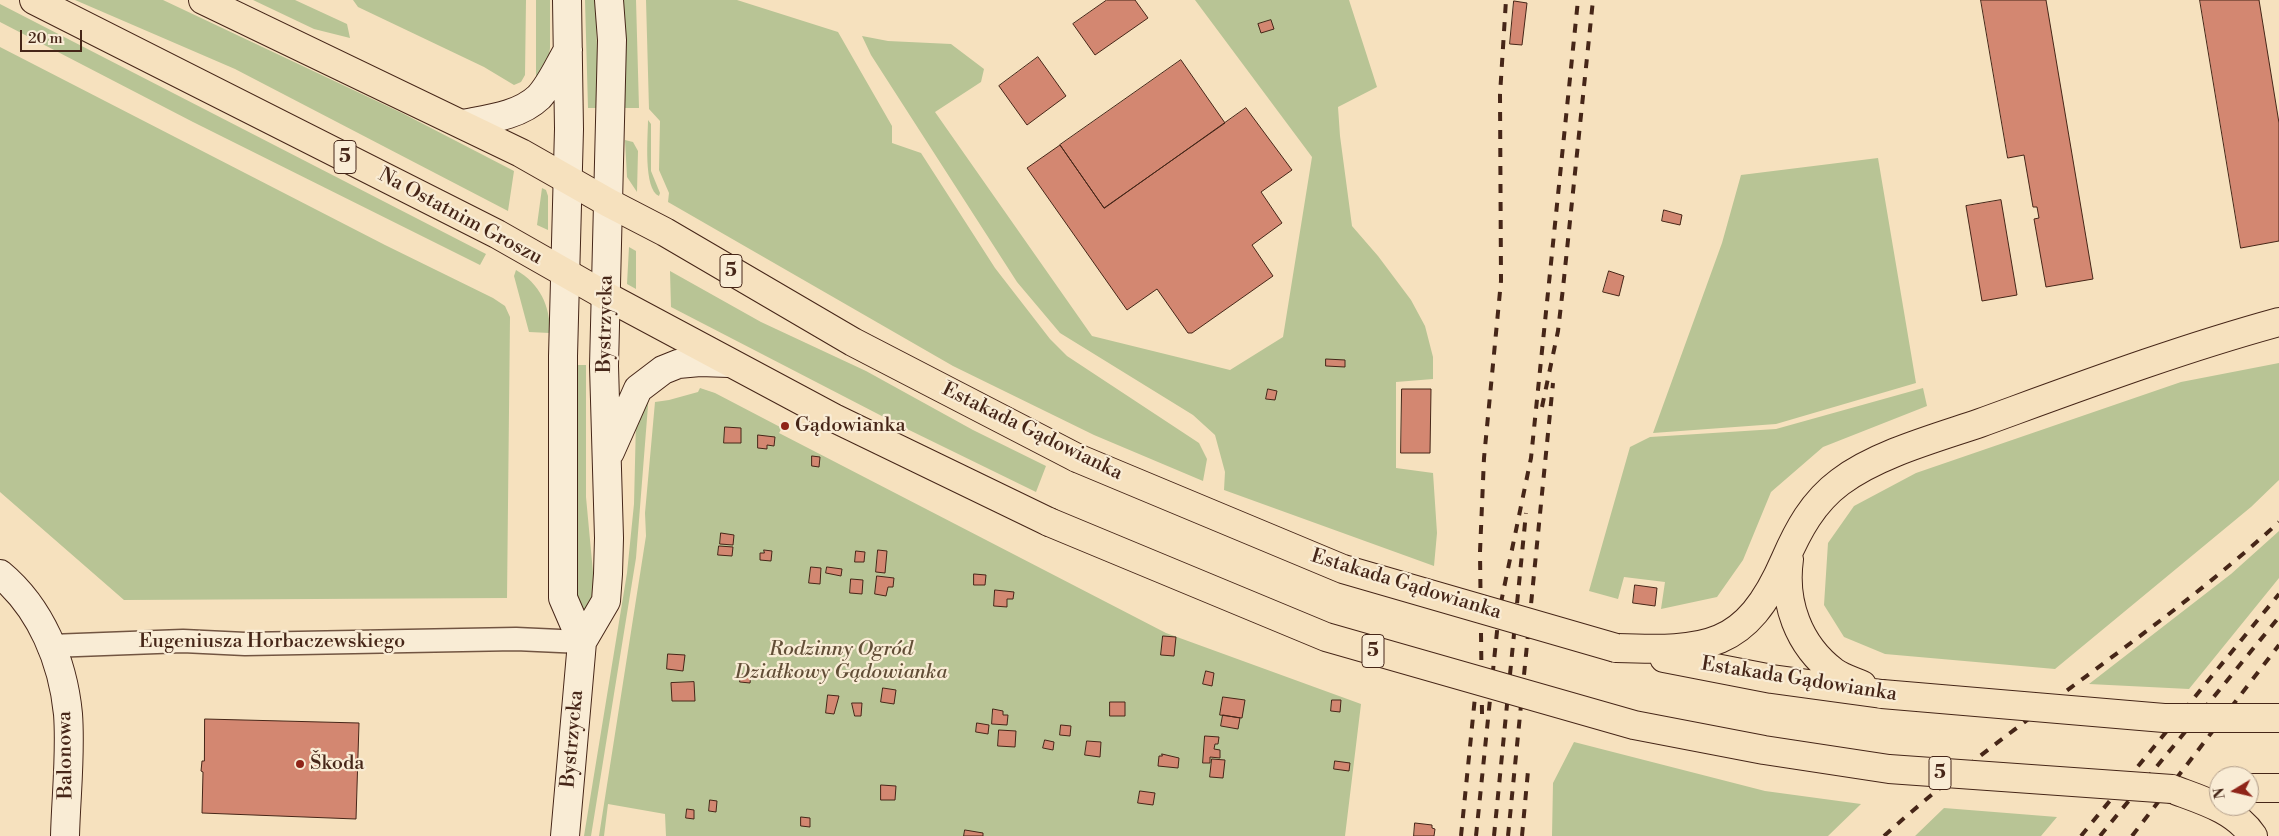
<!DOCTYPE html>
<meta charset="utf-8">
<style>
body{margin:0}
#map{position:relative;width:2279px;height:836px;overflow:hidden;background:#f6e1be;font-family:"Libre Bodoni",serif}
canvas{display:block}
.north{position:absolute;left:2209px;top:766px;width:50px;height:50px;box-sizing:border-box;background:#f9ecd5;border:1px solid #b19d89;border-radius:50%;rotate:261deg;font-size:14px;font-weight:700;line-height:20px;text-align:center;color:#462618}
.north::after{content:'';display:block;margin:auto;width:18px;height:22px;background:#8f2418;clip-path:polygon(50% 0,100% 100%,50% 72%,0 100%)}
.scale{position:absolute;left:20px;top:30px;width:62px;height:22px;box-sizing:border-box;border:2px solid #462618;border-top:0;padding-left:6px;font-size:15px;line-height:18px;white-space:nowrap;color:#462618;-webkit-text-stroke:4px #f9ecd5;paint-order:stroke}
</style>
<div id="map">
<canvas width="2279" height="836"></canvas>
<div class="north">N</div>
<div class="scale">20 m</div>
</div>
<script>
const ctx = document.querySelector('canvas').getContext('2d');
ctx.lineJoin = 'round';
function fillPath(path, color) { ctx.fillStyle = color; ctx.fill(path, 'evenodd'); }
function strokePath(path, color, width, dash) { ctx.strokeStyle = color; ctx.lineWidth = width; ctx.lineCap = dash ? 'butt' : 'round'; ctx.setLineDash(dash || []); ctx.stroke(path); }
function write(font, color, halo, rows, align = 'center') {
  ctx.font = font + ' "Libre Bodoni",serif'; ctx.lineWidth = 4.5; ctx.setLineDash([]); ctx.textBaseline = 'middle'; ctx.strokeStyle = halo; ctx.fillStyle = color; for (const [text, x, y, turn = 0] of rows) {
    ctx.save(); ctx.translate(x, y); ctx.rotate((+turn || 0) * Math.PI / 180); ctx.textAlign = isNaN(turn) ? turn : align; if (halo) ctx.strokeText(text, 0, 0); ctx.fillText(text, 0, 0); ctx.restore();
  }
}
const green = new Path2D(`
 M 75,0 L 163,0 L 402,113 L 514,171 L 508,211 L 235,69 Z
 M 253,0 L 295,0 L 347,24 L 350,38 L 314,29 Z
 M 353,0 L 526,0 L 525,75 L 521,82 L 514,85 L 484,67 L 358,7 Z
 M 536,0 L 550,0 L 550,48 L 548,61 L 536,83 Z
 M 585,0 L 596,0 L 598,108 L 588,108 Z
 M 624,0 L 636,0 L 639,108 L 625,108 Z
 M 646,0 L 737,0 L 838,32 L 892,126 L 892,143 L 921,153 L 995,268 L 1050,339 L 1067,356 L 1199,443 L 1207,459 L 1203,481 L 1094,435 L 953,366 L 668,202 L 669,193 L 659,170 L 660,121 L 649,109 Z
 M 1195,0 L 1349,0 L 1377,87 L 1338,107 L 1340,136 L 1352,226 L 1378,256 L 1411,300 L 1425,326 L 1433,357 L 1433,379 L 1396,382 L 1396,468 L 1433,473 L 1437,533 L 1434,566 L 1224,490 L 1225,472 L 1215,435 L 1193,415 L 1060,333 L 1017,282 L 871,55 L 862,36 L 888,41 L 951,44 L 984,69 L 981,82 L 935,112 L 1092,336 L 1230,370 L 1283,337 L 1312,157 Z
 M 0,4 L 486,254 L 480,265 L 193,122 L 0,22 Z
 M 0,47 L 385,245 L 493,298 L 505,306 L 510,317 L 507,598 L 124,600 L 0,492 Z
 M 648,120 L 651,124 L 651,171 L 660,193 L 659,196 C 643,189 648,136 648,120 Z
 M 625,140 L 633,142 L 638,151 L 637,192 L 627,177 Z
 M 1878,158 L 1916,383 L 1776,424 L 1653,433 L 1722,243 L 1741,175 Z
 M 542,188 L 546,190 L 548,196 L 548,230 L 537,225 Z
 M 629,247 L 636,251 L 636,289 L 627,284 Z
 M 516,270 C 540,284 550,305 550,333 L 529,332 L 514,276 Z
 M 670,271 L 761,322 L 866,371 L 973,430 L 1046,466 L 1036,492 L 905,428 L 671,307 Z
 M 2279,363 L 2279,480 L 2251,507 L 2055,669 L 1885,654 L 1844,637 L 1824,605 L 1828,543 L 1854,506 L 1916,473 L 2181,382 Z
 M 576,365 L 586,365 L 586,497 L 594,583 L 590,612 L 576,615 Z
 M 700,388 L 715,393 L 782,428 L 779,433 L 1166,633 L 1361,704 L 1345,836 L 666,836 L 665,814 L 608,804 L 604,836 L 599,836 L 646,536 L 645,513 L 655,402 L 669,400 L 698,392 Z
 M 1923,388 L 1927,406 L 1823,447 L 1771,492 L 1743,560 L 1717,597 L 1661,609 L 1665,582 L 1624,577 L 1618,599 L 1589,591 L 1630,447 L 1650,437 L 1776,429 Z
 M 649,393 L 636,558 L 591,836 L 584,836 L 627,573 L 634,504 L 636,421 Z
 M 2279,531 L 2279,578 L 2189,689 L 2089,684 L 2231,574 Z
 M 1574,742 L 1765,791 L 1861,804 L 1828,836 L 1552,836 L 1553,783 Z
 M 1944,808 L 2057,817 L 2041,836 L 1915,836 Z`);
const building = new Path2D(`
 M 1107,0 L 1135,0 L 1148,18 L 1095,55 L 1073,24 Z
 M 1981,0 L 2046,0 L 2093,279 L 2046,287 L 2034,219 L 2039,218 L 2037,207 L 2033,207 L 2024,155 L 2008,158 Z
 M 2200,0 L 2259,0 L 2279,123 L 2279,241 L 2241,248 Z
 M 1514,1 L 1527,3 L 1522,45 L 1510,44 Z
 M 1271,20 L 1274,29 L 1261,33 L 1258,24 Z
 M 1038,57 L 1066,96 L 1027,125 L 999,86 Z
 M 1181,60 L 1225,123 L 1104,208 L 1060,145 Z
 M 1246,108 L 1292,170 L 1261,192 L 1282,223 L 1252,245 L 1273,276 L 1192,333 L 1188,333 L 1157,289 L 1127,310 L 1027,168 L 1060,145 L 1104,208 Z
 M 2001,200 L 2017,295 L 1982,301 L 1966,206 Z
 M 1664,210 L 1682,215 L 1680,225 L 1662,221 Z
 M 1609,271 L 1624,276 L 1619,296 L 1603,292 Z
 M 1326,359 L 1345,360 L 1345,367 L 1326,366 Z
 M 1268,389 L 1277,391 L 1275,400 L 1266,399 Z
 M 1402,389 L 1431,389 L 1430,453 L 1401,453 Z
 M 725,427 L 741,428 L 741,443 L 724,443 Z
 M 758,435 L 775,437 L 774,446 L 767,445 L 767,449 L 758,448 Z
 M 812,456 L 820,457 L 819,467 L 812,466 Z
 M 721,533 L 734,535 L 733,545 L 720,544 Z
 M 719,546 L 733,547 L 732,556 L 718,555 Z
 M 764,550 L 772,551 L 771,561 L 760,560 L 760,553 L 764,553 Z
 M 878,550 L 887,551 L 885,573 L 876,572 Z
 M 856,551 L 865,552 L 864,562 L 855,562 Z
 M 811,567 L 821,568 L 820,584 L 809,583 Z
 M 827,567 L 842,569 L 841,576 L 826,573 Z
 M 974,574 L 986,575 L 985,585 L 974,585 Z
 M 877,576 L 894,578 L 893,587 L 888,587 L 886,596 L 875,594 Z
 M 851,579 L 863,580 L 862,594 L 850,593 Z
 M 1635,585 L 1657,588 L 1655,606 L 1633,603 Z
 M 995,590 L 1014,592 L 1013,599 L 1007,599 L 1007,607 L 994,606 Z
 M 1163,636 L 1176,637 L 1174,656 L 1161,655 Z
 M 668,654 L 685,655 L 683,671 L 667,669 Z
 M 1206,671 L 1214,673 L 1212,686 L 1203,684 Z
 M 741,674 L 751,675 L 750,683 L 740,682 Z
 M 694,682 L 695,701 L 672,701 L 671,683 Z
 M 883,688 L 896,690 L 894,704 L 881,702 Z
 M 828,695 L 839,696 L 834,714 L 826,713 Z
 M 1223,697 L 1245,700 L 1242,718 L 1220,715 Z
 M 1332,700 L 1341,700 L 1340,712 L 1331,711 Z
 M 1110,702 L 1125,702 L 1125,716 L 1110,716 Z
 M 852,703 L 862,703 L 861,716 L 855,716 Z
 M 993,709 L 1003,711 L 1003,715 L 1008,715 L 1007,725 L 992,724 Z
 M 1223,715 L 1240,718 L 1238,729 L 1221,726 Z
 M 205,719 L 359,723 L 356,819 L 202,813 L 203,772 L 201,771 L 202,761 L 204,761 Z
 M 977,723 L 989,725 L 988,734 L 976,732 Z
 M 1061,725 L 1071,726 L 1070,736 L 1060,735 Z
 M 999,730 L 1016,731 L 1015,747 L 998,746 Z
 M 1205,736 L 1219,737 L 1218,744 L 1215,744 L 1214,749 L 1220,750 L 1220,758 L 1210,757 L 1210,763 L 1203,763 Z
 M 1045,740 L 1054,742 L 1053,750 L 1043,748 Z
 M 1087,741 L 1101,742 L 1100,757 L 1085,755 Z
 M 1162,754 L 1179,758 L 1178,768 L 1158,766 L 1159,756 L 1162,756 Z
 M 1212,759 L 1225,760 L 1223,778 L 1210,777 Z
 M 1335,761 L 1350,763 L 1349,771 L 1334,769 Z
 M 881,785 L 896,786 L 895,800 L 881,800 Z
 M 1140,791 L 1155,793 L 1153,805 L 1138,803 Z
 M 710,800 L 717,801 L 716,812 L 709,811 Z
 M 687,809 L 694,810 L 694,819 L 686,818 Z
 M 801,817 L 810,818 L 810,827 L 801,826 Z
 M 1415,823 L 1432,825 L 1432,828 L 1435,829 L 1434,836 L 1414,836 Z
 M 965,830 L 983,833 L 983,836 L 964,836 Z`);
const street = new Path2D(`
 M 51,646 L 183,641 L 245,644 L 516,639 L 582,642`);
const secondary = new Path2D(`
 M 567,0 L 569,129 L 563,356 L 563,598 L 582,642
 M 462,124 C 488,119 519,116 539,97 C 551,84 559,65 568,50
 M 610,452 L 638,389 L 663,370 L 678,364 L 700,362 L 729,363
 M 0,574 C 41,608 63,662 68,714 C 71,754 66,796 65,836
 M 565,836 L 582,642 L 606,601 L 608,574 L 609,538 L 604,366 L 612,40 L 609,0`);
const primary = new Path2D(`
 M 34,0 L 497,234 L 606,296 L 834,418 L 1049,522
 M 203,0 L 521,153 L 609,203 L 665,232 L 853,342 L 1077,458
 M 1789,559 C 1783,602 1798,645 1834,672 C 1842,678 1853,681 1862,685
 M 1616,648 C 1706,651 1746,650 1785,560 C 1798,530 1813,502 1840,482 C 1877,454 1936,438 1980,423 C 2079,387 2177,350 2279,322
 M 1664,658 L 1772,679 L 1882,694
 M 2249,788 L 2279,788
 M 2172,789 C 2201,800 2235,809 2253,836`);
const rail = new Path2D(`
 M 1542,407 L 1558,331 L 1563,288 L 1593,0
 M 1482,714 L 1480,552 L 1484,458 L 1501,281 L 1500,95 L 1506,0
 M 1461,836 L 1476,687
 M 1476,836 L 1499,612 L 1531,458 L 1578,0
 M 1494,836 L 1526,513
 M 1508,836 L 1553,383
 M 1522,836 L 1528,771
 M 1884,836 C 2009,723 2155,636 2279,522
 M 2081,836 L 2279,594
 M 2100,836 L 2279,617
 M 2132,836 L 2279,645`);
const primaryBridge = new Path2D(`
 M 1077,458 L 1343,569 L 1616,648
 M 1049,522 L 1326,637 L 1634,725 L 1764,750 L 1889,769 L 2172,789
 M 1882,694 L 2164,718 L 2279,718`);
const markers = [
 [785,426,5,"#8f2418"],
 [300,764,5,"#8f2418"]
];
const shields = [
 [345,157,22],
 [731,271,22],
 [1373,651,22],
 [1940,773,22]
];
const shieldNames = [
 ["5",345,157],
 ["5",731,271],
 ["5",1373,651],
 ["5",1940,773]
];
const streetNames = [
 ["Na Ostatnim Groszu",460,217,28],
 ["Bystrzycka",606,324,-89],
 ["Estakada Gądowianka",1032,432,26],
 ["Estakada Gądowianka",1406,585,17],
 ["Eugeniusza Horbaczewskiego",272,642],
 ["Estakada Gądowianka",1799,680,9],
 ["Bystrzycka",573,739,-85],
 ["Balonowa",66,755,-91]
];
const poiNames = [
 ["Gądowianka",795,426],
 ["Škoda",310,764]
];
const parkNames = [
 ["Rodzinny Ogród",841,650],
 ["Działkowy Gądowianka",841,673]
];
fillPath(green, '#b8c495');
fillPath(building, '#d38771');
strokePath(building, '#462618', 1);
strokePath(street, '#725542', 25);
strokePath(secondary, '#462618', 30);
strokePath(primary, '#462618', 30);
strokePath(street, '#f9ecd5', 22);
strokePath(secondary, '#f9ecd5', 28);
strokePath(primary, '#f6e1be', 28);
strokePath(rail, '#462618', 4, [9, 9]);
strokePath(primaryBridge, '#462618', 30, []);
strokePath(primaryBridge, '#f6e1be', 28);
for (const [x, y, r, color] of markers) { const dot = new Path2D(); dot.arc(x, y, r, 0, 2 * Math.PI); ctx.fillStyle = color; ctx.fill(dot); strokePath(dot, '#f9ecd5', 2); }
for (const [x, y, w] of shields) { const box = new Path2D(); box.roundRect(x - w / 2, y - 16.5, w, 33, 4); ctx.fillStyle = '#f9ecd5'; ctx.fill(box); strokePath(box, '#462618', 1); }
write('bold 19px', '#462618', null, shieldNames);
write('20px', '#462618', '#f9ecd5', streetNames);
write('20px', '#462618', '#f9ecd5', poiNames, 'left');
write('italic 20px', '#624e37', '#f9ecd5', parkNames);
</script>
